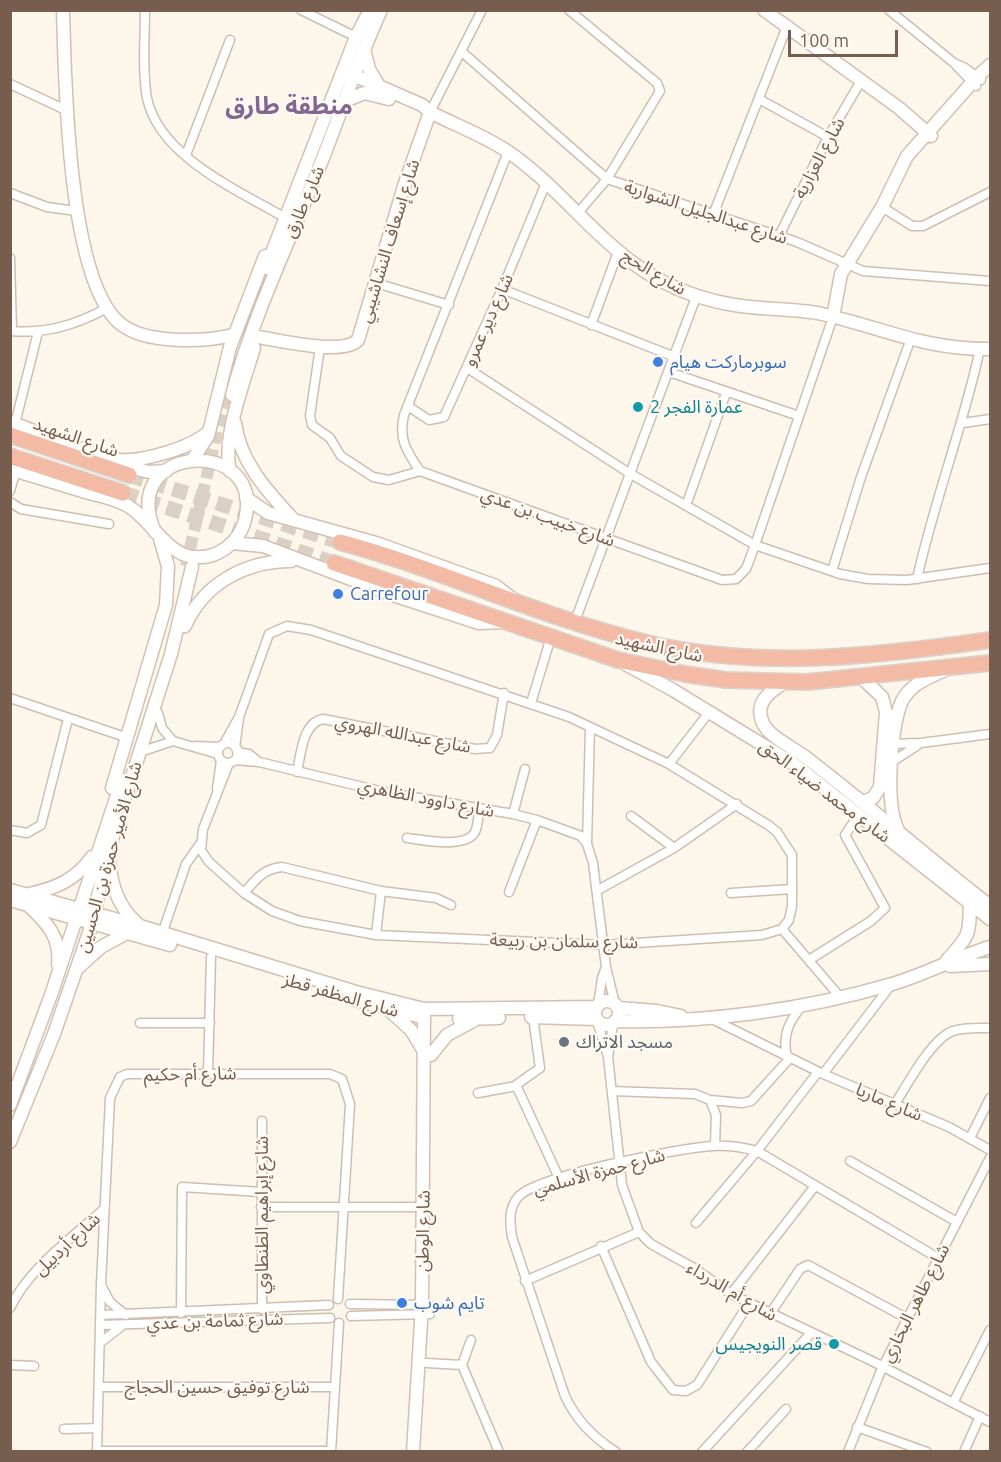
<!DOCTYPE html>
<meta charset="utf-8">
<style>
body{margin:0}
#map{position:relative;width:1001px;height:1462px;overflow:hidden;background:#fcf6eb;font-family:Ubuntu,sans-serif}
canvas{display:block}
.frame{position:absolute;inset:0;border:12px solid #775d4e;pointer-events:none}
.scale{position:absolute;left:788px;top:30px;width:110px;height:27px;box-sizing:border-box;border:3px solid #775d4e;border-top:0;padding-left:8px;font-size:18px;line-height:21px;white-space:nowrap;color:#775d4e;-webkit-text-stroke:4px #fefaf2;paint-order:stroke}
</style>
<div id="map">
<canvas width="1001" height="1462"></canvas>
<div class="frame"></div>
<div class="scale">100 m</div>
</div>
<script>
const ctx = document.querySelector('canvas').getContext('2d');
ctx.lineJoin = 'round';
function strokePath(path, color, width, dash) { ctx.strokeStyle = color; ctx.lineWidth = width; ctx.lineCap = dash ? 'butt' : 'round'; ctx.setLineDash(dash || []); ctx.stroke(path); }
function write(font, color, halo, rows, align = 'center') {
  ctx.font = font + ' Ubuntu,"Noto Sans Arabic",sans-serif'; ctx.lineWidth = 4.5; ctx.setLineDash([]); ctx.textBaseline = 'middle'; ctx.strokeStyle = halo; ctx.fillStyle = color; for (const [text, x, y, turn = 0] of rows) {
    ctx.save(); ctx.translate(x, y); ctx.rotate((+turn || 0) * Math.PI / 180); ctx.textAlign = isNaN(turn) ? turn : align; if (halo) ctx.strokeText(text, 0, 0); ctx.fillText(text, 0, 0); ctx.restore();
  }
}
const secondaryTunnel = new Path2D(`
 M 186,566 L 226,393`);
const highwayTunnel = new Path2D(`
 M 129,475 L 340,542
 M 123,493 L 334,563`);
const street = new Path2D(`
 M 145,10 C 145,39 142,70 147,98 C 159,157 240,191 287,219
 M 301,10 L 356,37
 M 569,10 L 657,83 L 660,91 L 607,179 L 577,214
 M 889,10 L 954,63 L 976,86
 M 462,52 L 607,179 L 797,242 L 863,271 L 990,281
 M 954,63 L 965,68 L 981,80
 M 10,84 L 68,111
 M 759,99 L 828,137
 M 430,112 L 482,10
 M 508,152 L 404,415 C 398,439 407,452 420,471 L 722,580 L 736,579 L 746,569 L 755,545 L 833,317
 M 186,155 L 230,40
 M 10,193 L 47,207 L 76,211
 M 882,207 L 912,226 L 923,226 L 990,192
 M 713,215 L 786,29
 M 779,236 L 828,137 L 861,81
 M 10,258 L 12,331
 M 376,283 L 449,305
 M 502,289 L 675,357
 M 591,325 L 618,252
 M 10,331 C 46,334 76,325 107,308
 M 320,347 L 310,416 L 312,425 L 330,438 L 341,456 L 373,477 L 389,480 L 420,471
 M 467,368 L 629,473 L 755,545 L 840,574 L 868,579 L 907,580 L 990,568
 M 669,372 L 799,416
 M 408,406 L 429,420 L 444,417 L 502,289 L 546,183
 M 963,423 L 990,419
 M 15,424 L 38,332
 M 10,491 L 16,470
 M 10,502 L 21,509 L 109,524
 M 687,503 L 726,393
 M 832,571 L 861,477 L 910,341
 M 917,579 C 934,501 963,427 980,349
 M 575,621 L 696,297
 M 10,698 L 128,738
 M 531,703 L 551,637
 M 158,713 L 162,728 L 173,741
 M218 753a10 10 0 1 1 20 0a10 10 0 1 1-20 0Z
 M 224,744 L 239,717 L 269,634 L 287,626 L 311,630 L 569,717 L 669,764 L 768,825 L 777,832 L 792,855 L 792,906 L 789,920 L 782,929 L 762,935 L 604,945 L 376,935 L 300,921 L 272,911 L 244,893 L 209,862 L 201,850 L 203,829 L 229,763
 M 890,744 L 921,743 L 990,734
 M 195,746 L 220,747
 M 235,747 L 239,718
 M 146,750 L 173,741 L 218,754
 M 237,752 L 249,754 L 259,762
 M 235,760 L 259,762 L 384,792 L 513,814 L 537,820 L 581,836 L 587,844 L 593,863 L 606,967 L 615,1004
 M 892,762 L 918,745
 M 669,764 L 710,711
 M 297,772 C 301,755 302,723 323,719 L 475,749 L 490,748 L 497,735 L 504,693
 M 217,789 L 221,760
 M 513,814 L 525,769
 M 631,816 L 674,848
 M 10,830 L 27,833 L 41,825 L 68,719
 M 407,838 C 423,840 466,849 475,832 C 478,826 478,816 480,809
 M 587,844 L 590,727
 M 598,890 L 674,848 L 737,804
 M 509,892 L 537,820
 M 244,893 C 256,879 263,869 282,867 L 381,891 L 436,898 L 451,905
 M 731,893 L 792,889
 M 782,929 L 841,998
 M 162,934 L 186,864 L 200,844
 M 376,935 L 381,891
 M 809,960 L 871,921 L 885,908 L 845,835 L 859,814
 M 598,1005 L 602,978 L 606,967
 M 533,1017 L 540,1068 L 516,1085 L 559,1178
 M 712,1019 L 823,1074 L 949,1127 L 990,1150
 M 597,1021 L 608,1057 L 622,1185 L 639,1232 L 651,1244 L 694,1268 L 731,1294 L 872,1361 L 990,1422
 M 140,1023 L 210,1023
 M 787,1056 C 782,1036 789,1021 802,1006
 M 608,1057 L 613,1023
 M 208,1073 L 211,957
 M 823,1074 L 891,985
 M 612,1091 L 695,1094 L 710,1100 L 716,1115 L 715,1146
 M 478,1093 L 516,1086
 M 710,1100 L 742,1103 L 751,1101 L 790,1058
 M 895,1104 C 907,1085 932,1038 953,1031 C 965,1027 979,1028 990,1028
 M 970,1138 L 990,1098
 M 850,1161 L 957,1222
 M 261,1207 L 424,1207
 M 696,1223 L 757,1151 L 818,1072
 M 601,1246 L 651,1362 L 673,1390 L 686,1391 L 697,1385 L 749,1303
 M 525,1281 L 639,1232
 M 102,1287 L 110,1302 L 126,1315
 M 731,1294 L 815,1186
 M 350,1304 L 430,1305
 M 10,1308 C 29,1268 72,1238 104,1209
 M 262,1309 L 262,1121
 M 181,1313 L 182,1187 L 261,1192
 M 770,1314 L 800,1269 L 808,1265 L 908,1319
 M 101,1315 L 329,1305
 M 351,1316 L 430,1314
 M 101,1325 L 330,1318
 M 471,1340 L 462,1365 L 499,1452
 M 100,1343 L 123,1325
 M 427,1363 L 462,1365
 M 10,1365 L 34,1366
 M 99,1387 L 335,1387
 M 953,1403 L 990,1330
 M 857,1427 L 927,1452
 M 64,1429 L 98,1428
 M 97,1451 L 331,1451
 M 97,1452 L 101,1284 L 110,1098 L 120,1077 L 127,1074 L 330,1074 L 342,1079 L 350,1104 L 338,1299
 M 331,1452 L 339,1323
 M 616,1452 C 594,1438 576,1420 565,1396 L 512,1237 C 510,1223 508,1209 518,1197 C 536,1176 679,1148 712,1146 C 727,1145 742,1147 757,1151 L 938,1258
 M 702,1452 L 811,1333
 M 747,1452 L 786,1409
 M 848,1452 L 882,1368 L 990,1158
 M 964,1452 L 980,1416`);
const secondary = new Path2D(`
 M 63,10 C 65,78 67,284 122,325 C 147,344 204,342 233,335
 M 764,10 L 899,108 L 931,136
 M 364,49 L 369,69 L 379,86
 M 344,71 L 422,105 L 430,112 C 455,125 483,135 507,151 C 556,184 591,234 640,268 C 671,289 704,301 741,306 C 768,310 795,308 822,314 C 883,328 926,350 990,349
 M 343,102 L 364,93 L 389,99
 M 266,268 L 356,37 L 370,10
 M 833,317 L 841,274 L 882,207 L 907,156 L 977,77 L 990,65
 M 258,337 C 279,340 343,356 358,340 L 405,183 L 430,112
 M 232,395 C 253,316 288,244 319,168 C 340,116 357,62 381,10
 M 10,422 L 133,468 L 149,472 L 166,471
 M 235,423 C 240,462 267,491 293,519
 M 193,459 L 208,436 L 230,347 L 265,256
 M 119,460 C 142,462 190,448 207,433
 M 10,469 C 36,477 63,485 89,493 C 102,496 116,499 128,506 C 157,523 170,568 213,555 C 229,549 241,536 245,520 C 266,435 116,443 155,532
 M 230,471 C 222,439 244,381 254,348
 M 246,498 L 268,513 L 376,543 L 496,586 L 514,600
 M 232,543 L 263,546 L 393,595 L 479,623 L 505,622
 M 185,626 C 204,583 246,561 291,561
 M 627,665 L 673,690 L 794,764 L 990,919
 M 861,677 L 882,697 L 886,712 L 880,787 L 873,798 L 862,802
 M 785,682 C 770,692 755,701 762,721 C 767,736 792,747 804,756 C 867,804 927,857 990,906
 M 112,788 L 166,605 L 168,566 L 160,539
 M 898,830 C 885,805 890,727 902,701 C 910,685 927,678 943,671
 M 109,862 C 112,886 118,907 137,923
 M 10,890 L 140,926 L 356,992 L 424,1009 L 596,1007
 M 29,894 C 57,888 75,880 92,857
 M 10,900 L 170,945
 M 30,907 C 47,923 61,938 58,964
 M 947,960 C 972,933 969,934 970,899
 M 950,966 L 990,964
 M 79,967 L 101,947 L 127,933
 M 348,998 L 421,1017
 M595 1013a12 12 0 1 1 24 0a12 12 0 1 1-24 0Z
 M 618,1008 L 657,1011 L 681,1016
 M 390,1011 L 411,1030 L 423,1050
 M 531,1017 L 596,1019
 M 459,1019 L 499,1018
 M 615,1021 C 706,1023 804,1010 892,984 C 926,974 957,957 990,947
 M 431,1055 L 447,1035 L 473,1021
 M 10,1105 L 51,995 L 122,780
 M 10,1142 L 54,1034 L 92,924 L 107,855 L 171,654 L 192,567
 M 413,1452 L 422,1306 L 424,1009`);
const highway = new Path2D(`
 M 10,435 L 129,475
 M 10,456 L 123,493
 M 340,542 C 444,570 542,618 647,643 C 759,670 878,656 990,640
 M 334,563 L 618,660 L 685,674 L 726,680 L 807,682 L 990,663`);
const markers = [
 [658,362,6,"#3f7fe0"],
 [638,407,6,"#0f9aa8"],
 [338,594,6,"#3f7fe0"],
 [564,1042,6,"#6b7280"],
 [402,1303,6,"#3f7fe0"],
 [834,1344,6,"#0f9aa8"]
];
const streetNames = [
 ["شارع العزارية",819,158,-62],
 ["شارع طارق",304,202,-67],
 ["شارع عبدالجليل الشواربة",706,212,18],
 ["شارع إسعاف النشاشيبي",389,241,-73],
 ["شارع الحج",654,272,31],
 ["شارع دير عمرو",488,320,-66],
 ["شارع الشهيد",76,437,19],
 ["شارع خبيب بن عدي",548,517,20],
 ["شارع الشهيد",659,647,12],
 ["شارع عبدالله الهروي",403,734,11],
 ["شارع محمد ضياء الحق",825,791,37],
 ["شارع داوود الظاهري",426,798,11],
 ["شارع الأمير حمزة بن الحسين",109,857,-74],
 ["شارع سلمان بن ربيعة",564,941,1],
 ["شارع المظفر قطز",341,995,16],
 ["شارع أم حكيم",190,1074,-1],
 ["شارع ماريا",889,1102,23],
 ["شارع حمزة الأسلمي",599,1172,-15],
 ["شارع إبراهيم الطنطاوي",262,1215,-90],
 ["شارع الوطن",423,1231,-89],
 ["شارع أردبيل",67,1244,-43],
 ["شارع أم الدرداء",732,1291,30],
 ["شارع طاهر البخاري",915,1303,-63],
 ["شارع ثمامة بن عدي",215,1321,-2],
 ["شارع توفيق حسين الحجاج",217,1387]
];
const shopNames = [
 ["سوبرماركت هيام",670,362],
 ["Carrefour",350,594],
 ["تايم شوب",414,1303]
];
const cultureNames = [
 ["عمارة الفجر 2",650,407],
 ["قصر النويجيس",822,1344,"right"]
];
const worshipNames = [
 ["مسجد الاتراك",576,1042]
];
const districtNames = [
 ["منطقة طارق",289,106]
];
strokePath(secondaryTunnel, '#dbd0c4', 12, [12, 6]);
strokePath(highwayTunnel, '#dbd0c4', 15, [15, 8]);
strokePath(street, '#cebeb0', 11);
strokePath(secondary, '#d4c0b0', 15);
strokePath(highway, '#d9d2cd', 18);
strokePath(street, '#fff', 8);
strokePath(secondary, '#fff', 12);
strokePath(highway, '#f3baa5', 15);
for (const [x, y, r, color] of markers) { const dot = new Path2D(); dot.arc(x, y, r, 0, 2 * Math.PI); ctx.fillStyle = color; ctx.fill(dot); strokePath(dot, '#fefaf2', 2); }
write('18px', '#775d4e', '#fefaf2', streetNames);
write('18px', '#366cbe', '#fefaf2', shopNames, 'left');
write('18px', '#0d838f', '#fefaf2', cultureNames, 'left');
write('18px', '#5b616d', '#fefaf2', worshipNames, 'left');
write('bold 24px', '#846692', '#fefaf2', districtNames);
</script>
